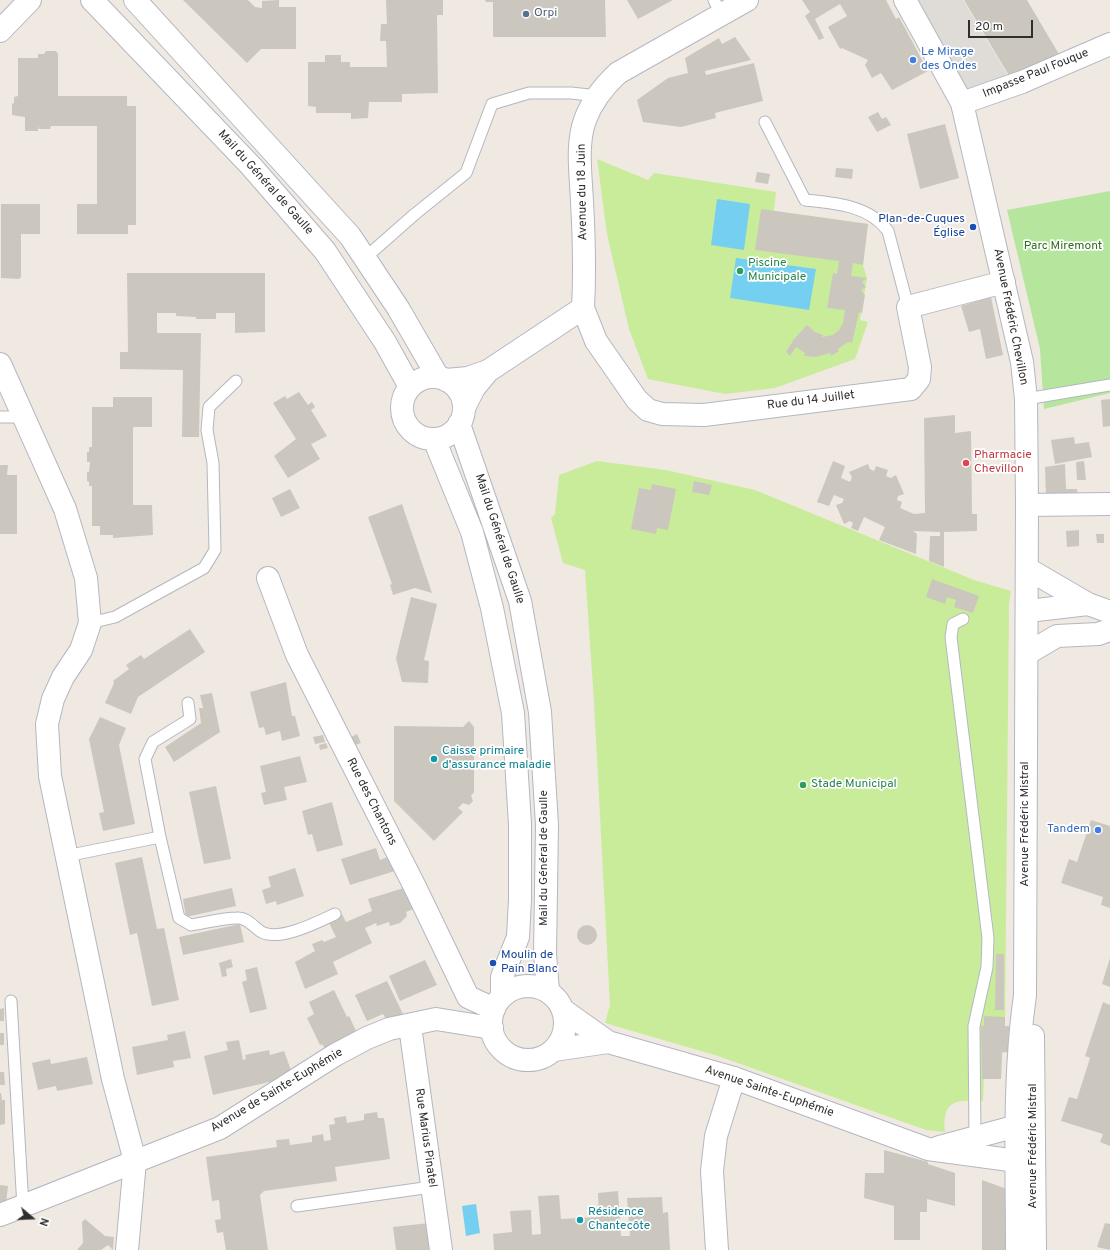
<!DOCTYPE html>
<meta charset="utf-8">
<style>
body{margin:0}
#map{position:relative;width:1110px;height:1250px;overflow:hidden;background:#efe9e1;font-family:Overpass,sans-serif}
canvas{display:block}
.north{position:absolute;left:12px;top:1198px;width:40px;height:40px;-webkit-text-stroke:3px #fff;paint-order:stroke;rotate:109deg;font-size:11px;font-weight:700;line-height:16px;text-align:center;color:#2e2e2e}
.north::after{content:'';display:block;margin:auto;width:14px;height:18px;background:#2e2e2e;clip-path:polygon(50% 0,100% 100%,50% 72%,0 100%)}
.scale{position:absolute;left:968px;top:20px;width:65px;height:18px;box-sizing:border-box;border:2px solid #2e2e2e;border-top:0;padding-left:5px;font-size:12px;line-height:14px;white-space:nowrap;color:#2e2e2e;-webkit-text-stroke:3px #fff;paint-order:stroke}
</style>
<div id="map">
<canvas width="1110" height="1250"></canvas>
<div class="north">N</div>
<div class="scale">20 m</div>
</div>
<script>
const ctx = document.querySelector('canvas').getContext('2d');
ctx.lineJoin = 'round';
function fillPath(path, color) { ctx.fillStyle = color; ctx.fill(path, 'evenodd'); }
function strokePath(path, color, width, dash) { ctx.strokeStyle = color; ctx.lineWidth = width; ctx.lineCap = dash ? 'butt' : 'round'; ctx.setLineDash(dash || []); ctx.stroke(path); }
function write(font, color, halo, rows, align = 'center') {
  ctx.font = font + ' Overpass,sans-serif'; ctx.lineWidth = 3.5; ctx.setLineDash([]); ctx.textBaseline = 'middle'; ctx.strokeStyle = halo; ctx.fillStyle = color; for (const [text, x, y, turn = 0] of rows) {
    ctx.save(); ctx.translate(x, y); ctx.rotate((+turn || 0) * Math.PI / 180); ctx.textAlign = isNaN(turn) ? turn : align; if (halo) ctx.strokeText(text, 0, 0); ctx.fillText(text, 0, 0); ctx.restore();
  }
}
const green = new Path2D(`
 M 1110,191 L 1110,393 L 1044,409 L 1040,349 L 1007,210 Z`);
const pitch = new Path2D(`
 M 597,159 L 648,180 L 654,173 L 776,192 L 774,211 L 868,224 L 863,265 L 867,278 L 860,320 L 868,322 L 855,359 L 775,388 L 725,394 L 648,379 L 629,329 L 607,234 Z
 M 597,461 L 666,470 L 755,490 L 974,580 L 1011,591 L 1009,604 L 1005,1026 L 1009,1026 L 1008,1052 L 1002,1053 L 1001,1079 L 984,1079 L 983,1101 C 956,1100 942,1099 945,1132 L 926,1130 L 718,1056 L 605,1023 L 610,1005 L 594,702 L 585,570 L 563,563 L 551,518 L 555,514 L 559,475 Z`);
const plaza = new Path2D(`
 M 916,0 L 963,0 L 1010,79 L 968,94 Z`);
const water = new Path2D(`
 M 717,199 L 750,204 L 744,250 L 711,245 Z
 M 736,258 L 816,269 L 809,310 L 730,298 Z
 M 476,1204 L 480,1233 L 466,1236 L 462,1206 Z`);
const building = new Path2D(`
 M 183,0 L 248,0 L 255,7 L 262,8 L 262,1 L 279,0 L 279,7 L 296,7 L 296,49 L 261,49 L 247,63 Z
 M 386,0 L 443,0 L 443,15 L 437,15 L 438,93 L 402,94 L 402,102 L 369,102 L 368,118 L 351,119 L 351,113 L 316,113 L 316,107 L 308,106 L 308,62 L 325,62 L 325,55 L 341,55 L 341,62 L 350,62 L 350,67 L 387,67 L 386,41 L 380,41 L 381,24 L 387,24 Z
 M 485,0 L 605,0 L 606,37 L 493,37 L 493,2 L 486,2 Z
 M 627,0 L 673,0 L 638,19 Z
 M 802,0 L 886,0 L 896,19 L 899,17 L 928,71 L 892,90 L 881,73 L 872,78 L 865,65 L 868,60 L 842,48 L 840,49 L 828,27 L 847,16 L 840,4 L 815,19 L 824,38 L 819,40 L 805,16 L 810,12 Z
 M 964,0 L 1027,0 L 1060,56 L 1011,79 Z
 M 735,37 L 751,60 L 705,71 L 706,75 L 754,63 L 763,101 L 715,113 L 716,118 L 681,127 L 643,122 L 637,100 L 668,78 L 688,73 L 685,58 L 719,38 L 722,44 Z
 M 46,51 L 56,51 L 58,54 L 58,96 L 127,96 L 127,106 L 136,106 L 136,225 L 128,225 L 128,234 L 77,234 L 77,204 L 97,204 L 97,126 L 51,126 L 50,129 L 39,129 L 38,126 L 38,131 L 25,131 L 25,117 L 12,115 L 12,104 L 14,103 L 14,97 L 18,96 L 18,58 L 38,58 L 38,54 L 44,54 Z
 M 878,112 L 882,119 L 886,117 L 891,125 L 877,132 L 868,117 Z
 M 945,124 L 959,178 L 920,189 L 907,134 Z
 M 836,168 L 853,169 L 852,179 L 835,177 Z
 M 757,172 L 770,174 L 768,184 L 755,182 Z
 M 1,204 L 40,204 L 40,234 L 21,234 L 21,277 L 19,279 L 1,278 Z
 M 761,209 L 868,224 L 863,265 L 853,263 L 851,276 L 867,278 L 862,282 L 866,287 L 861,290 L 865,295 L 862,313 L 859,312 L 852,343 L 848,342 L 838,349 L 839,351 L 831,356 L 830,353 L 815,357 L 804,356 L 805,353 L 796,347 L 790,356 L 786,352 L 794,339 L 807,325 L 815,332 L 823,335 L 822,337 L 833,335 L 839,330 L 843,323 L 845,310 L 827,308 L 833,273 L 837,274 L 839,261 L 755,250 Z
 M 127,273 L 265,273 L 265,332 L 235,333 L 235,313 L 216,313 L 216,319 L 196,319 L 196,317 L 176,316 L 176,313 L 157,313 L 157,333 L 201,333 L 199,437 L 182,437 L 183,370 L 120,369 L 120,352 L 128,352 Z
 M 991,297 L 1003,355 L 986,359 L 980,329 L 969,332 L 961,306 Z
 M 299,392 L 308,405 L 312,402 L 315,407 L 311,410 L 327,436 L 311,444 L 320,459 L 288,478 L 274,456 L 296,439 L 273,403 L 285,396 L 287,399 Z
 M 113,397 L 152,397 L 152,427 L 133,427 L 133,505 L 152,505 L 153,535 L 113,538 L 113,535 L 100,535 L 100,526 L 92,526 L 92,486 L 89,486 L 89,482 L 87,481 L 87,472 L 89,472 L 90,462 L 87,462 L 87,452 L 89,452 L 89,447 L 92,447 L 92,407 L 113,407 Z
 M 1110,399 L 1110,426 L 1103,427 L 1101,400 Z
 M 955,415 L 955,433 L 971,431 L 972,514 L 977,514 L 977,531 L 944,532 L 944,567 L 929,561 L 930,536 L 940,536 L 940,532 L 913,531 L 917,534 L 916,554 L 879,540 L 885,527 L 864,517 L 858,531 L 851,528 L 853,523 L 850,521 L 844,524 L 836,505 L 842,503 L 844,499 L 834,495 L 829,506 L 817,502 L 833,461 L 845,466 L 841,478 L 850,482 L 852,477 L 849,472 L 868,464 L 870,469 L 874,471 L 876,466 L 888,470 L 886,476 L 891,478 L 896,475 L 904,494 L 898,496 L 897,500 L 902,502 L 900,508 L 914,514 L 925,513 L 924,418 Z
 M 1074,437 L 1075,444 L 1089,442 L 1092,457 L 1055,464 L 1051,440 Z
 M 1084,461 L 1086,480 L 1077,480 L 1076,462 Z
 M 1065,464 L 1066,489 L 1077,489 L 1078,496 L 1046,497 L 1045,467 Z
 M 0,465 L 8,465 L 7,475 L 17,475 L 17,534 L 0,534 Z
 M 694,481 L 712,485 L 709,495 L 692,492 Z
 M 652,484 L 676,489 L 668,530 L 657,528 L 656,534 L 631,529 L 639,488 L 651,490 Z
 M 290,489 L 300,508 L 281,517 L 272,498 Z
 M 402,504 L 432,593 L 415,588 L 393,595 L 390,585 L 392,584 L 368,517 Z
 M 1079,530 L 1079,546 L 1067,547 L 1066,531 Z
 M 1096,534 L 1104,534 L 1104,543 L 1097,543 Z
 M 932,579 L 979,596 L 973,613 L 954,607 L 956,600 L 947,597 L 945,604 L 926,597 Z
 M 411,597 L 437,604 L 424,660 L 429,661 L 428,683 L 402,682 L 396,658 Z
 M 190,629 L 205,652 L 138,697 L 131,714 L 105,703 L 114,683 L 113,681 L 129,669 L 126,665 L 141,655 L 144,659 Z
 M 286,682 L 292,716 L 295,716 L 300,736 L 282,741 L 280,731 L 266,735 L 264,727 L 259,728 L 250,692 Z
 M 212,693 L 220,732 L 174,762 L 165,747 L 201,723 L 199,708 L 203,708 L 200,695 Z
 M 100,717 L 126,728 L 119,745 L 135,824 L 103,831 L 99,813 L 104,812 L 89,739 Z
 M 469,721 L 474,727 L 474,792 L 471,796 L 473,801 L 469,805 L 463,803 L 458,808 L 463,812 L 434,841 L 394,801 L 394,726 L 463,727 Z
 M 357,734 L 361,743 L 355,745 L 351,737 Z
 M 323,735 L 325,742 L 315,744 L 313,737 Z
 M 326,743 L 328,748 L 320,750 L 319,745 Z
 M 300,756 L 307,782 L 284,787 L 287,800 L 264,805 L 261,793 L 266,792 L 260,766 Z
 M 216,786 L 231,859 L 204,864 L 189,792 Z
 M 332,802 L 343,845 L 317,852 L 312,834 L 308,835 L 302,811 Z
 M 1091,820 L 1110,826 L 1110,908 L 1101,905 L 1103,897 L 1061,883 L 1069,859 L 1077,862 Z
 M 376,848 L 380,860 L 390,856 L 398,870 L 350,885 L 341,859 Z
 M 142,857 L 157,929 L 164,928 L 179,1000 L 152,1006 L 137,933 L 130,935 L 115,863 Z
 M 295,868 L 304,896 L 277,905 L 276,901 L 266,904 L 262,890 L 271,887 L 268,877 Z
 M 407,887 L 416,908 L 406,912 L 407,916 L 400,923 L 390,926 L 389,922 L 377,926 L 376,923 L 365,928 L 372,943 L 333,962 L 338,974 L 305,989 L 295,962 L 315,951 L 312,944 L 322,940 L 324,942 L 336,937 L 328,921 L 342,914 L 346,922 L 372,911 L 368,899 Z
 M 232,888 L 236,906 L 186,917 L 183,899 Z
 M 240,924 L 244,942 L 183,955 L 179,937 Z
 M577 935a10 10 0 1 1 20 0a10 10 0 1 1-20 0Z
 M 996,954 L 1004,954 L 1004,1010 L 995,1010 Z
 M 1110,958 L 1110,987 L 1102,984 Z
 M 231,959 L 233,967 L 226,969 L 227,976 L 222,977 L 219,963 Z
 M 425,960 L 437,985 L 400,1001 L 389,976 Z
 M 257,967 L 267,1009 L 250,1013 L 242,982 L 247,980 L 245,970 Z
 M 387,981 L 403,1014 L 387,1021 L 383,1014 L 367,1021 L 355,995 Z
 M 334,990 L 347,1017 L 349,1016 L 357,1033 L 327,1052 L 322,1044 L 320,1045 L 307,1018 L 314,1014 L 309,1002 Z
 M 1103,1002 L 1110,1005 L 1110,1146 L 1100,1142 L 1103,1134 L 1061,1121 L 1069,1097 L 1077,1099 L 1090,1058 L 1085,1056 Z
 M 4,1008 L 4,1021 L 0,1021 L 0,1009 Z
 M 984,1016 L 1005,1017 L 1005,1026 L 1009,1026 L 1008,1052 L 1002,1052 L 1001,1079 L 982,1079 L 981,1026 L 984,1026 Z
 M 185,1031 L 191,1058 L 173,1061 L 174,1067 L 137,1075 L 132,1047 L 168,1040 L 167,1035 Z
 M 0,1033 L 4,1033 L 4,1045 L 0,1045 Z
 M 239,1040 L 243,1060 L 246,1059 L 245,1055 L 269,1050 L 270,1055 L 284,1051 L 292,1073 L 278,1080 L 213,1095 L 204,1056 L 228,1050 L 226,1042 Z
 M 87,1057 L 93,1084 L 57,1091 L 56,1086 L 38,1090 L 32,1063 L 50,1059 L 51,1064 Z
 M 0,1072 L 4,1072 L 5,1085 L 0,1085 Z
 M 0,1093 L 1,1093 L 2,1100 L 5,1100 L 5,1124 L 0,1125 Z
 M 377,1112 L 378,1118 L 384,1118 L 390,1159 L 335,1167 L 337,1181 L 264,1191 L 260,1195 L 268,1250 L 226,1250 L 223,1232 L 217,1233 L 215,1220 L 221,1219 L 219,1200 L 212,1201 L 206,1157 L 277,1147 L 276,1140 L 289,1139 L 290,1145 L 312,1142 L 312,1136 L 323,1134 L 324,1141 L 331,1140 L 329,1125 L 335,1124 L 334,1118 L 346,1116 L 347,1123 L 364,1120 L 364,1114 Z
 M 884,1150 L 928,1162 L 928,1164 L 955,1173 L 955,1206 L 927,1199 L 927,1212 L 920,1212 L 920,1240 L 894,1240 L 894,1206 L 864,1198 L 865,1173 L 884,1173 Z
 M 982,1180 L 1007,1189 L 1007,1250 L 982,1250 Z
 M 0,1185 L 8,1186 L 6,1203 L 0,1204 Z
 M 618,1191 L 621,1236 L 630,1236 L 627,1198 L 662,1197 L 663,1213 L 668,1212 L 670,1250 L 494,1250 L 493,1234 L 512,1232 L 510,1211 L 531,1210 L 532,1235 L 541,1234 L 538,1196 L 559,1195 L 561,1219 L 599,1217 L 598,1193 Z
 M 85,1219 L 105,1236 L 114,1237 L 113,1250 L 108,1245 L 101,1250 L 77,1250 L 83,1243 L 82,1222 Z
 M 429,1223 L 433,1250 L 396,1250 L 393,1227 Z
 M 1105,1223 L 1110,1224 L 1110,1250 L 1097,1247 Z`);
const lane = new Path2D(`
 M 714,0 L 721,14
 M 765,122 L 805,200 C 834,203 869,205 888,231 L 908,307
 M 365,258 L 415,214 L 466,173 L 492,104 L 529,93 L 571,93 L 598,96
 M 1026,399 L 1110,385
 M 0,417 L 24,417
 M 963,619 L 953,624 L 951,637 L 988,938 L 987,967 L 974,1026 L 975,1140
 M 90,623 L 115,617 L 204,568 L 215,550 L 213,463 L 207,430 L 209,407 L 236,381
 M 188,703 L 190,719 L 153,742 L 145,759 L 160,837 L 179,918 L 191,925 C 206,923 222,918 237,918 C 246,917 253,926 260,931 C 277,943 318,922 335,914
 M 66,856 L 160,837
 M 11,1001 L 23,1207
 M 297,1206 L 431,1187`);
const street = new Path2D(`
 M 0,31 L 30,0
 M 962,103 L 1022,82 L 1110,44
 M 583,308 L 596,341 L 637,400 L 648,410 L 662,414 L 704,415 L 911,389 L 919,379 L 920,367 L 908,307 L 1004,282
 M 0,364 L 65,509 L 86,578 L 90,623 L 81,650 L 63,677 L 53,699 L 47,724 L 50,776 L 113,1079 L 135,1161 L 127,1250
 M 446,380 L 468,378 L 488,371 L 583,308 C 585,272 584,237 582,202 C 581,176 576,145 585,120 C 592,101 604,86 618,73 L 747,0
 M 464,408 L 474,388 L 488,371
 M 1027,505 L 1110,504
 M 1028,569 L 1088,604
 M 268,578 L 297,655 L 414,885 L 468,997 L 494,1009
 M 1028,611 L 1088,604 L 1110,612
 M 1028,653 L 1057,636 L 1098,634 L 1110,630
 M 410,1026 L 441,1250
 M 0,1215 L 220,1128 L 335,1055 L 367,1038 L 389,1029 L 436,1019 L 492,1028
 M 717,1250 L 712,1171 L 716,1136 L 734,1078`);
const secondary = new Path2D(`
 M 92,0 L 251,166 L 325,251 L 385,342 L 410,387
 M 135,0 L 350,236 L 398,308 L 438,377
 M 905,0 L 962,103 L 1022,362 L 1026,399 L 1027,505 L 1025,995 C 1013,1079 1017,1165 1017,1250
 M402 408a31 31 0 1 1 62 0a31 31 0 1 1-62 0Z
 M 459,424 L 520,601 L 540,712 L 547,825 L 545,954 L 548,991
 M 434,439 L 472,532 L 492,608 L 513,713 L 520,824 L 520,899 L 518,937 L 502,977 L 502,996
 M491 1023a37 37 0 1 1 74 0a37 37 0 1 1-74 0Z
 M 563,1010 L 608,1042 L 734,1078 L 928,1149 L 1017,1161 L 1034,1162
 M 1033,1036 L 1035,1250
 M 554,1050 L 608,1042
 M 939,1147 L 1032,1122`);
const markers = [
 [526,14,4,"#5c6f8a"],
 [913,60,4,"#3f7fe0"],
 [973,227,4,"#1a4fb4"],
 [740,271,4,"#2e9e5b"],
 [966,463,4,"#e0444e"],
 [434,759,4,"#0f9aa8"],
 [803,785,4,"#2e9e5b"],
 [1098,830,4,"#3f7fe0"],
 [493,963,4,"#1a4fb4"],
 [580,1220,4,"#0f9aa8"]
];
const serviceNames = [
 ["Orpi",534,14]
];
const shopNames = [
 ["Le Mirage",921,53],
 ["des Ondes",921,67],
 ["Tandem",1090,830,"right"]
];
const streetNames = [
 ["Impasse Paul Fouque",1036,74,-22],
 ["Mail du Général de Gaulle",265,183,48],
 ["Avenue du 18 Juin",583,192,-91],
 ["Avenue Frédéric Chevillon",1010,317,79],
 ["Rue du 14 Juillet",811,401,-7],
 ["Mail du Général de Gaulle",499,539,72],
 ["Rue des Chantons",371,802,63],
 ["Avenue Frédéric Mistral",1026,824,-90],
 ["Mail du Général de Gaulle",545,858,-90],
 ["Avenue de Sainte-Euphémie",277,1091,-31],
 ["Avenue Sainte-Euphémie",769,1092,19],
 ["Rue Marius Pinatel",425,1138,82],
 ["Avenue Frédéric Mistral",1034,1146,-90]
];
const transitNames = [
 ["Plan-de-Cuques",965,220],
 ["Église",965,234],
 ["Moulin de",501,956,"left"],
 ["Pain Blanc",501,970,"left"]
];
const parkNames = [
 ["Parc Miremont",1063,247]
];
const leisureNames = [
 ["Piscine",748,264],
 ["Municipale",748,278],
 ["Stade Municipal",811,785]
];
const healthNames = [
 ["Pharmacie",974,456],
 ["Chevillon",974,470]
];
const cultureNames = [
 ["Caisse primaire",442,752],
 ["d'assurance maladie",442,766],
 ["Résidence",588,1213],
 ["Chantecôte",588,1227]
];
fillPath(green, '#b6e59e');
fillPath(pitch, '#c9ec9a');
fillPath(plaza, '#dfdcd8');
fillPath(water, '#75cff0');
fillPath(building, '#cbc7bf');
strokePath(lane, '#b4b7c1', 13);
strokePath(street, '#b4b7c1', 24);
strokePath(secondary, '#b4b7c1', 24);
strokePath(lane, '#fff', 11);
strokePath(street, '#fff', 22);
strokePath(secondary, '#fff', 22);
for (const [x, y, r, color] of markers) { const dot = new Path2D(); dot.arc(x, y, r, 0, 2 * Math.PI); ctx.fillStyle = color; ctx.fill(dot); strokePath(dot, '#fff', 1.5); }
write('12px', '#4e5e75', '#fff', serviceNames, 'left');
write('12px', '#366cbe', '#fff', shopNames, 'left');
write('12px', '#2e2e2e', '#fff', streetNames);
write('12px', '#164399', '#fff', transitNames, 'right');
write('12px', '#2c6e1b', '#fff', parkNames);
write('12px', '#27864d', '#fff', leisureNames, 'left');
write('12px', '#be3a42', '#fff', healthNames, 'left');
write('12px', '#0d838f', '#fff', cultureNames, 'left');
</script>
